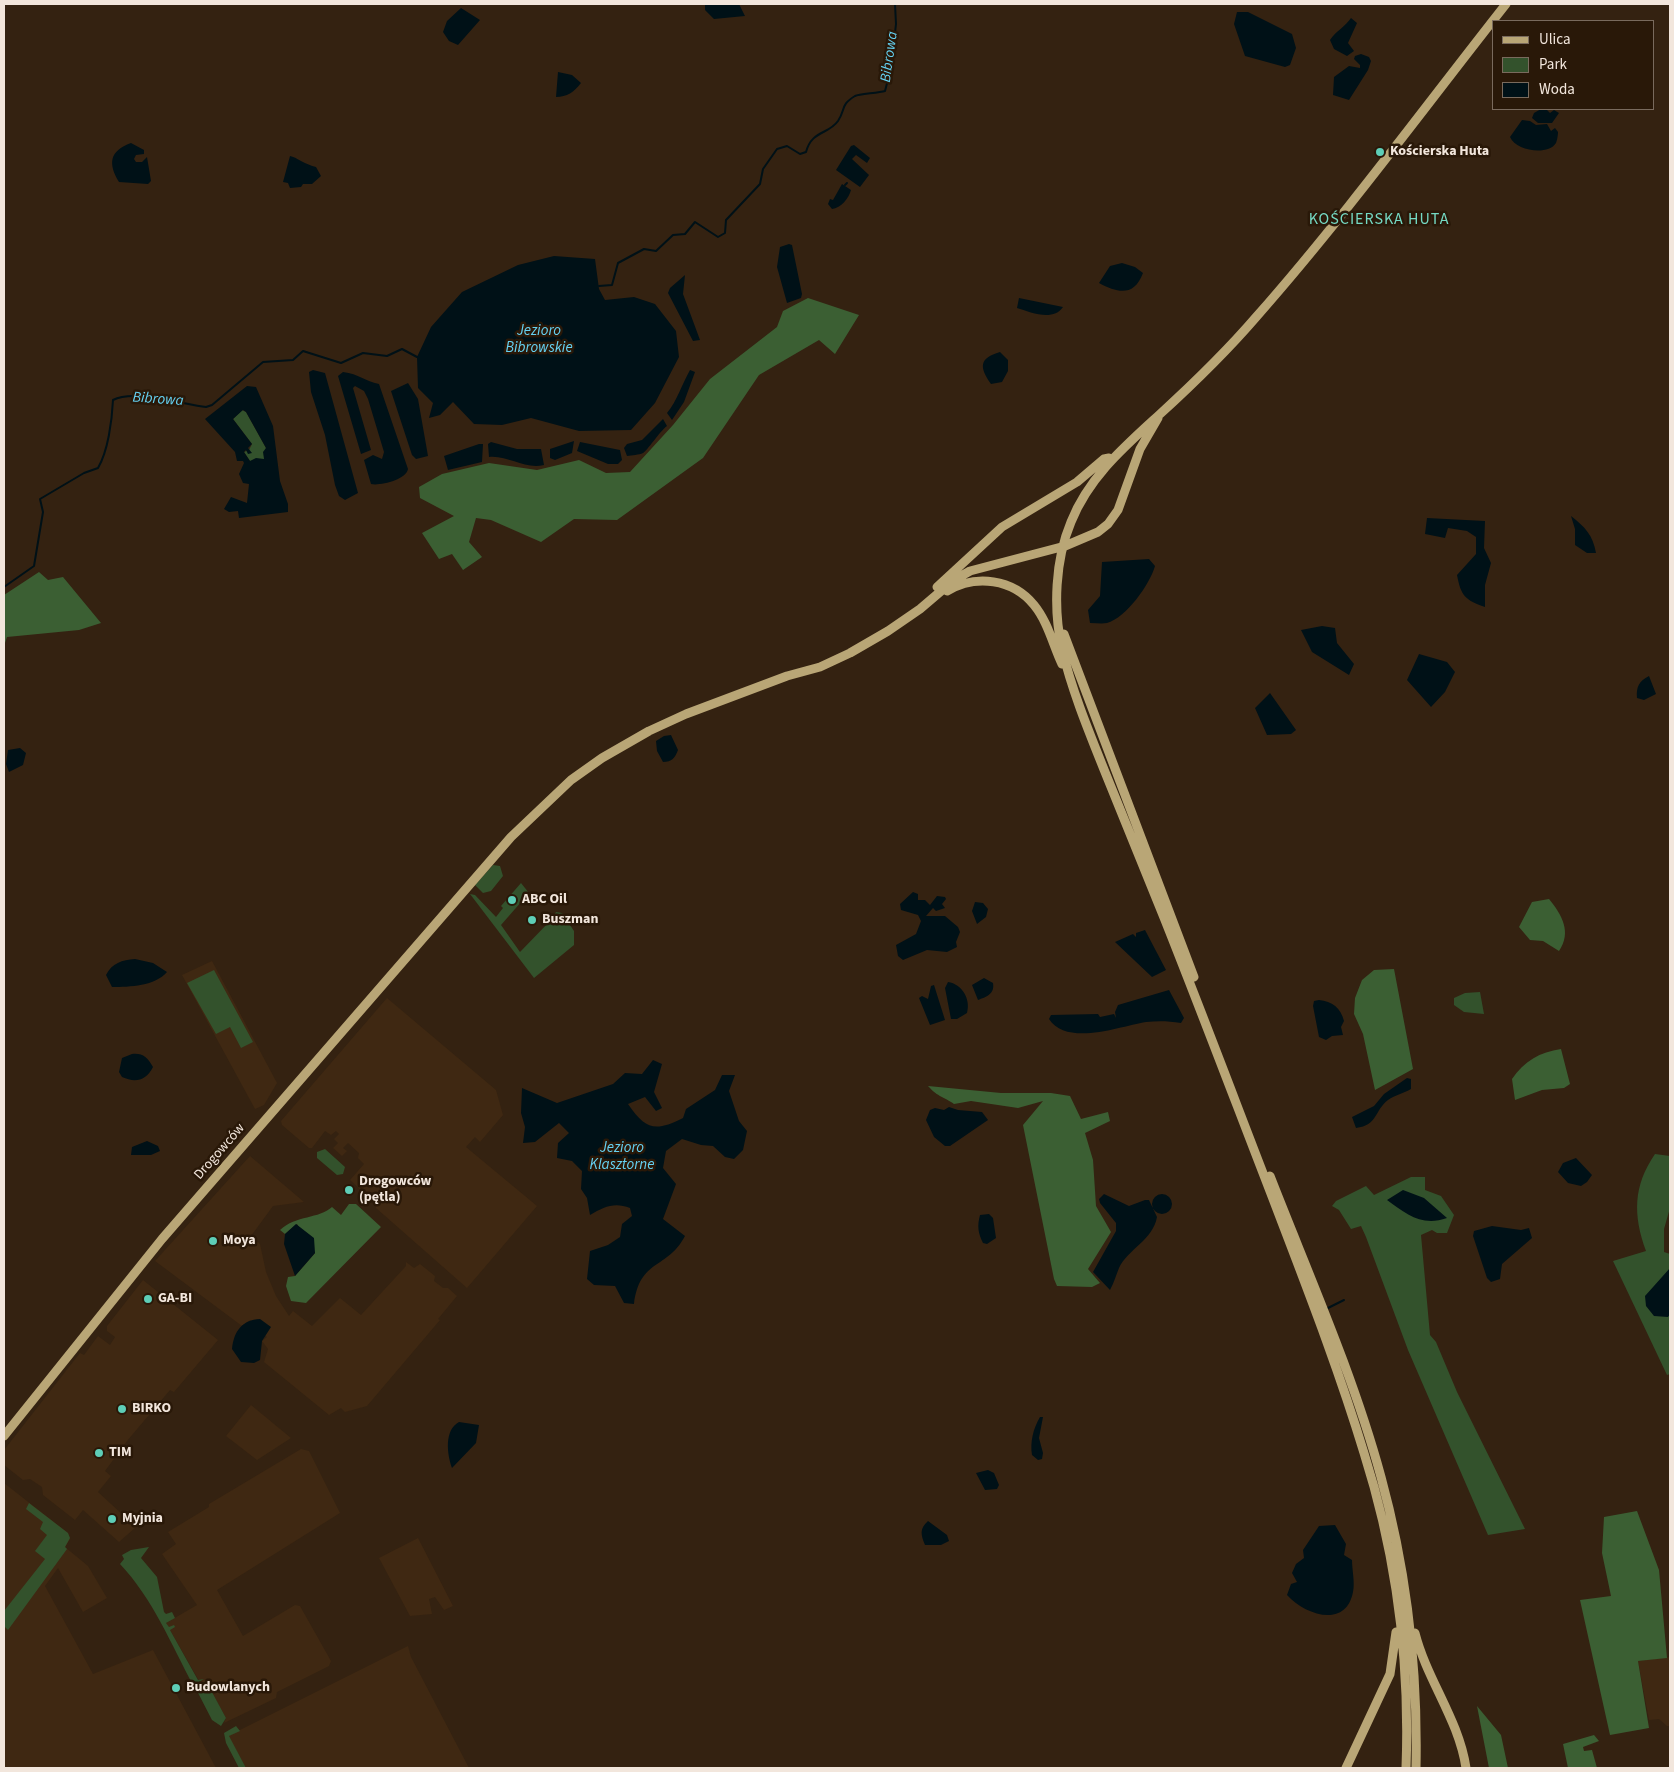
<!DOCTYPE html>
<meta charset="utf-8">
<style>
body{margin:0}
#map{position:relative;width:1674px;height:1772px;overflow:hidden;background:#342211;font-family:"Source Sans 3",sans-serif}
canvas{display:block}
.frame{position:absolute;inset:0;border:5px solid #f2e6dc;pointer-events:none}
.legend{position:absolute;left:1492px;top:20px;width:162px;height:90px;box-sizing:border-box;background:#291808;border:1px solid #796a5d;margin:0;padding:6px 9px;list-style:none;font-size:15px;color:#f2e6dc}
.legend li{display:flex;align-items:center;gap:10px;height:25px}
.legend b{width:25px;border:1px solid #796a5d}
</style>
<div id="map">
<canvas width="1674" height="1772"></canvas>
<div class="frame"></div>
<ul class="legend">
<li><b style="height:6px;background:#b9a676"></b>Ulica</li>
<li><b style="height:14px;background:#33522c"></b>Park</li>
<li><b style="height:14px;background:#001117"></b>Woda</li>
</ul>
</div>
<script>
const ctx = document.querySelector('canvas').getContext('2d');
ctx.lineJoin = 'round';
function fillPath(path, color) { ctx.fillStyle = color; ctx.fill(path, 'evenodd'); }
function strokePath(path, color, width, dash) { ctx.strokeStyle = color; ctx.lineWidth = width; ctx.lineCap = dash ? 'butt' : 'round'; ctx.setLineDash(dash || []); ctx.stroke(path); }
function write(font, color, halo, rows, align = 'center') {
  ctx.font = font + ' "Source Sans 3",sans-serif'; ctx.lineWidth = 5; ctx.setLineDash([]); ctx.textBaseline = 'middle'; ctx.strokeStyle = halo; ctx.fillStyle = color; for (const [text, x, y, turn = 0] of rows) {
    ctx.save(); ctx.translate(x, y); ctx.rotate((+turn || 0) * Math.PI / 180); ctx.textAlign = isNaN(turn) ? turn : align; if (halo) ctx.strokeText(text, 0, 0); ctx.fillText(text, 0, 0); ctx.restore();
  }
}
const built = new Path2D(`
 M 212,961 L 277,1083 L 264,1105 L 255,1109 L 182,975 Z
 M 387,998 L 496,1090 L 503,1115 L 480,1142 L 475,1137 L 466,1147 L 537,1206 L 467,1288 L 376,1208 L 374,1202 L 350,1180 L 364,1164 L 358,1158 L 359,1153 L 348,1143 L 343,1148 L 347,1151 L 342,1156 L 333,1148 L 338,1143 L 334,1139 L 339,1134 L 336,1131 L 331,1135 L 325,1131 L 312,1148 L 309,1148 L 282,1125 L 281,1121 Z
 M 250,1156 L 304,1202 L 273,1206 L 251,1236 L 260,1244 L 266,1272 L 276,1296 L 289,1316 L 293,1311 L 312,1326 L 340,1298 L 361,1315 L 406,1266 L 406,1262 L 414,1268 L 420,1264 L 435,1276 L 434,1281 L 443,1288 L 448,1288 L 457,1296 L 438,1319 L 440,1320 L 367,1406 L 345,1412 L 341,1408 L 329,1415 L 264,1362 L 268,1349 L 262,1341 L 267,1337 L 250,1320 L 242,1326 L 155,1261 Z
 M 143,1280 L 218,1340 L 174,1392 L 170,1390 L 127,1441 L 105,1471 L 111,1476 L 98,1492 L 136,1527 L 119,1542 L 83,1510 L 75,1520 L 43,1495 L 42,1487 L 30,1479 L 23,1480 L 4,1465 L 4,1450 L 80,1353 L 84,1355 L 98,1336 L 110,1345 L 115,1337 L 107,1331 L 107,1326 Z
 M 251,1405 L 291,1438 L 257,1460 L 226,1436 Z
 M 301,1449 L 309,1451 L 340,1513 L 217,1590 L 243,1636 L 295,1605 L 300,1606 L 331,1661 L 329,1666 L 277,1692 L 276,1698 L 224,1723 L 226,1718 L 212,1693 L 202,1686 L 166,1623 L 197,1605 L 162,1554 L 176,1544 L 168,1532 L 209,1507 L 209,1504 Z
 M 4,1483 L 68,1533 L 70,1539 L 65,1547 L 88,1566 L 107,1598 L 83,1612 L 58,1568 L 45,1586 L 93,1674 L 153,1650 L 216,1768 L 4,1768 Z
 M 418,1538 L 453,1606 L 444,1610 L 435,1597 L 429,1599 L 432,1614 L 410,1616 L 379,1558 Z
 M 408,1646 L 411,1657 L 469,1768 L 246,1768 L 228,1736 Z
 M 1670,1657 L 1670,1726 L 1667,1726 L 1659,1719 L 1649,1720 L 1638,1661 Z`);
const green = new Path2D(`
 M 242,410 L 246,412 L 266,448 L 264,460 L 250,461 L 244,452 L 249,450 L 252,444 L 233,419 Z
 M 493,865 L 500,866 L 503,876 L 491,891 L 483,893 L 475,885 Z
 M 521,883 L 529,893 L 501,925 L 520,952 L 551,920 L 556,912 L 562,913 L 574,931 L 574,945 L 534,978 L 470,894 L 475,895 L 496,917 L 503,908 L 501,906 Z
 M 214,970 L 253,1042 L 241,1048 L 230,1027 L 216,1034 L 187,983 Z
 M 1480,992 L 1484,1014 L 1464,1012 L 1454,1005 L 1454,998 L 1465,993 Z
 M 325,1149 L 345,1167 L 343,1174 L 337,1175 L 317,1158 L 317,1152 Z
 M 1655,1154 L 1670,1156 L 1670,1208 L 1664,1229 L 1664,1252 L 1670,1254 L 1670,1374 L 1667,1375 L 1613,1261 L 1646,1251 C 1633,1215 1633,1186 1655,1154 Z
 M 1411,1177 L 1425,1177 L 1425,1190 L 1441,1196 L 1454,1215 L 1447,1233 L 1437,1233 L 1432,1230 L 1421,1235 L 1430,1335 L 1436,1342 L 1457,1392 L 1525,1529 L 1488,1535 L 1408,1350 L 1366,1237 L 1361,1226 L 1351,1229 L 1339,1210 L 1332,1206 L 1336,1201 L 1366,1186 L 1374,1195 Z
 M 29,1503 L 68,1533 L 70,1538 L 65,1547 L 67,1549 L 8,1630 L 4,1626 L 4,1611 L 45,1559 L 35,1551 L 47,1535 L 40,1529 L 43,1522 L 26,1509 Z
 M 149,1547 L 141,1558 L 157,1577 L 164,1612 L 166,1614 L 172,1612 L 175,1618 L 166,1623 L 169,1627 L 174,1625 L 175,1627 L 170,1630 L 198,1680 L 204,1679 L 193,1685 C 171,1644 153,1599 120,1564 L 124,1559 L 122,1555 L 131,1550 Z
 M 206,1681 L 226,1718 L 221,1726 L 212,1720 L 195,1687 Z
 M 236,1726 L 240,1731 L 229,1736 L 246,1768 L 239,1768 L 226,1743 L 224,1733 Z`);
const forest = new Path2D(`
 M 808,298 L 859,315 L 835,354 L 819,340 L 759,375 L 703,458 L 617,520 L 574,519 L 541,542 L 491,520 L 476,518 L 469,542 L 482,557 L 463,570 L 452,554 L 439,559 L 422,533 L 454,516 L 420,498 L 419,487 L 442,474 L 489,463 L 537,470 L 579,460 L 606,473 L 630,472 L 673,425 L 710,379 L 777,327 L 783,311 Z
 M 39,572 L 48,580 L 63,577 L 101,623 L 79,630 L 7,637 L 4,646 L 4,595 Z
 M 1549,899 C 1562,915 1572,932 1559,951 L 1543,941 L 1530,940 L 1519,927 L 1532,902 Z
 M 1394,969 L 1413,1069 L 1375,1090 L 1363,1034 L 1354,1014 L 1355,998 L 1362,980 L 1374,970 Z
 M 1561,1049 L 1570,1084 L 1564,1088 L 1542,1090 L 1515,1100 L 1512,1079 C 1524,1061 1540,1052 1561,1049 Z
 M 928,1086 L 1001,1093 L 1051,1093 L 1070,1096 L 1081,1119 L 1108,1112 L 1110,1121 L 1085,1133 L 1093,1160 L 1096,1206 L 1111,1232 L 1088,1269 L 1100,1283 L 1092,1287 L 1057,1286 L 1054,1279 L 1023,1125 L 1043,1101 L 1018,1108 L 971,1101 L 954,1104 C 943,1096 939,1098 928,1086 Z
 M 349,1204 L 356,1204 L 381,1227 L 306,1303 L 291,1301 L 286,1286 L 288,1277 L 295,1276 L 315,1253 L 297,1224 L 285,1234 L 280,1230 C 296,1215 319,1219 332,1207 L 341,1215 Z
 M 1637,1511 L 1659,1570 L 1667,1658 L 1638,1661 L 1649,1728 L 1610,1735 L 1580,1600 L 1611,1596 L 1602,1553 L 1604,1517 Z
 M 1477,1706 L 1501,1735 L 1508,1768 L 1489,1768 Z
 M 1594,1735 L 1599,1741 L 1583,1747 L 1584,1751 L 1592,1750 L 1597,1768 L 1568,1768 L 1563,1744 Z`);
const water = new Path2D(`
 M 705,4 L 739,4 L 745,16 L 714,19 L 705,10 Z
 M 461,8 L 480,20 L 458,45 L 449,41 L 443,32 L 447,21 Z
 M 1237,12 L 1248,12 L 1292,34 L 1296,48 L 1290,65 L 1285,67 L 1245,56 L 1234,24 Z
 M 1351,18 L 1357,23 L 1348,43 L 1354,51 L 1347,56 L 1334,49 L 1330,40 C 1337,30 1345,27 1351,18 Z
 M 1361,54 L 1369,57 L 1371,61 L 1368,70 L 1349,100 L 1333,95 L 1334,77 L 1349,66 L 1360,68 L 1360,65 L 1354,59 L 1355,56 Z
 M 558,72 L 572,75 L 581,83 C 574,92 567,97 556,97 Z
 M 1541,109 L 1546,109 L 1550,113 L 1554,110 L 1559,113 L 1552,123 L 1538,123 L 1532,118 L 1534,113 Z
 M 1522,120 L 1530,121 L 1536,125 L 1547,124 L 1551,131 L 1555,128 L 1558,132 C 1558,135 1557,141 1556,143 C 1548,156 1516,151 1510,137 Z
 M 131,143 L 144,150 L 144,154 L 136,155 L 134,159 L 136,162 L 142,162 L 147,157 L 151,181 L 148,184 L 119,182 C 108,164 109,151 131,143 Z
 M 854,145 L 870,158 L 867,163 L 856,155 L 852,159 L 869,175 L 860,187 L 836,170 L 851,146 Z
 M 290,156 C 296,157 306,165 316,167 L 321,176 L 312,184 L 303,184 L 301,187 L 290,188 L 288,183 L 283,182 Z
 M 842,184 L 851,190 C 849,198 841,208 832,209 L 828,204 L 830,199 L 833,200 Z
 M 789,244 L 792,245 L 802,294 L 801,298 L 787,303 L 777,267 L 780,247 Z
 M 554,256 L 595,259 L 599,289 L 605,300 L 634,297 L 655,304 L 676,331 L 679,357 L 655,403 L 631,430 L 579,431 L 531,418 L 502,425 L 474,424 L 453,402 L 440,415 L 429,418 L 433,403 L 418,388 L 417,357 L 431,327 L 462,292 L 518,265 Z
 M 1122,263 L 1135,267 L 1143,273 C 1134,297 1118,293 1099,283 L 1110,266 Z
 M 685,275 L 683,294 L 700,340 L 693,341 L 668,293 L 670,288 Z
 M 1019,298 L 1063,307 C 1053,322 1030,312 1017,308 Z
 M 1000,352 L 1008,360 L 1008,371 L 1002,382 L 991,384 C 979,367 979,358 1000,352 Z
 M 313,370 L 325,373 L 358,493 L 345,500 L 339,496 L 335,485 L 325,435 L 311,392 L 309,372 Z
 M 690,370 L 695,372 L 684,402 L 672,420 L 667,413 C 677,401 682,384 690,370 Z
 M 343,372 C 359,374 365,381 379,384 L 408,469 C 406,480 380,486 371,484 L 364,460 L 373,455 L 382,459 L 384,452 L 368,399 L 364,391 L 355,386 L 353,388 L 371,450 L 361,454 L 338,376 Z
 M 408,383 L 418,399 L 428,456 L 416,459 L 412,455 L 391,391 Z
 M 247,386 L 256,387 L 273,426 L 280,481 L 288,504 L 288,512 L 239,518 L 238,511 L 229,512 L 224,509 L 231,497 L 247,503 L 249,484 L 243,483 L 239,474 L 244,463 L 243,461 L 237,461 L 235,452 L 205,419 ZM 243,410 L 246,412 L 266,448 L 263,452 L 264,459 L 256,458 L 250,461 L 244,452 L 246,450 L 248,454 L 252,453 L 248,448 L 252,444 L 233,419 Z
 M 663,419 L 667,426 C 660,431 647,451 643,453 C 639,455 632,455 627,456 L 624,448 L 627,444 L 642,440 Z
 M 574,441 L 572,453 L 555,460 L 550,458 L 550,449 Z
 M 491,442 L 517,449 L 541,449 L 544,465 C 525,470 508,455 489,457 L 488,444 Z
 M 580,442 L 620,450 L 622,460 L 618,464 L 608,464 L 577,451 Z
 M 479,444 L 483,444 L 482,462 L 448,470 L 444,456 Z
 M 1571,516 C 1585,527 1593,535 1596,553 L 1587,553 L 1575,545 L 1575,529 Z
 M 1427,518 L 1485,521 L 1484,548 L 1491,563 L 1485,585 L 1485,607 C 1465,600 1461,596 1457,575 L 1476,554 L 1476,537 L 1467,531 L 1448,528 L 1445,538 L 1425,534 Z
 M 1149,559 L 1155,566 C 1150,584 1126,618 1107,623 C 1102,624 1096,623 1090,623 L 1088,610 L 1100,596 L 1102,562 Z
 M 1322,626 L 1335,628 L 1337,643 L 1354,664 L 1349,675 L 1312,652 L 1301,630 Z
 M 1419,654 L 1447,662 L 1455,672 L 1445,692 L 1431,707 L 1407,680 Z
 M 1649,676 L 1656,694 L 1644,700 L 1637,698 C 1636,687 1639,681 1649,676 Z
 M 1270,693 L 1296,730 L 1291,734 L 1267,735 L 1255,708 Z
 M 671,735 L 678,750 C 675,758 672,762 663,762 L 657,751 L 656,741 L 664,736 Z
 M 20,748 L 26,753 L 23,765 L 9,772 L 6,764 L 8,750 Z
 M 913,892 L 918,894 L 918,900 L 925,900 L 930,905 L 937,896 L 945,897 L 946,899 L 942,904 L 945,908 L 936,911 L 933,908 L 926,916 L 945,916 L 958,927 L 960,932 L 956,942 L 957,947 L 947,952 L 927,950 L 903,960 L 898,956 L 896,945 L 916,934 L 921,921 L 918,915 L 901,910 L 900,904 Z
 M 975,902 L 983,903 L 988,909 L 986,917 L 977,924 L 972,911 Z
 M 1145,930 L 1166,970 L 1152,977 L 1115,942 L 1133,934 L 1136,937 L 1136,933 Z
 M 135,959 L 153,963 L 167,972 C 155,986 130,987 112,987 L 106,975 C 112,963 122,960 135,959 Z
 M 984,978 L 993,983 C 995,994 986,997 978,1000 L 972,985 Z
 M 948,982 C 962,984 971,999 967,1013 L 957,1019 L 951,1019 L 945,988 Z
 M 934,985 L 945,1020 L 930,1025 L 919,998 L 922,996 L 928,999 L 931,986 Z
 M 1169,990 L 1184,1018 L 1181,1023 C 1168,1021 1158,1021 1146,1022 C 1121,1026 1067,1047 1049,1019 L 1051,1015 L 1098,1014 L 1100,1017 L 1114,1014 L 1116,1018 L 1115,1012 L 1118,1005 Z
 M 1319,1000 C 1332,1001 1341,1008 1344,1021 L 1341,1027 L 1343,1035 L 1332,1036 L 1326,1040 L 1319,1037 L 1313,1006 L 1314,1001 Z
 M 132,1054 C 143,1053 147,1057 153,1067 C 146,1081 135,1083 122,1077 L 119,1072 L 122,1058 Z
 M 653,1060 L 662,1064 L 654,1092 L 662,1108 L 656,1111 L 645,1097 L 628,1104 C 646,1130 655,1132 683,1118 L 686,1109 L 715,1090 L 722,1075 L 735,1075 L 729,1091 L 739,1121 L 747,1131 L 743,1150 L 734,1159 L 725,1157 L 713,1146 L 701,1145 L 682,1139 L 666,1151 L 663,1168 L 676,1184 L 663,1219 L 685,1236 C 667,1270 640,1258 634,1304 L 624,1303 L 615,1286 L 594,1285 L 587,1279 L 590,1251 L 608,1245 L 620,1237 L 622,1224 L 632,1216 L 630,1208 C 614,1202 604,1207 590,1215 L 587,1198 L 581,1189 L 582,1171 L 572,1161 L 557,1158 L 558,1143 L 569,1133 L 559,1123 L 535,1142 L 523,1143 L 525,1127 L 521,1113 L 522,1088 L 557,1103 L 613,1084 L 625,1073 L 642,1074 Z
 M 1407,1078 L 1411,1079 L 1411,1089 C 1404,1093 1395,1095 1388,1100 C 1374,1111 1378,1125 1356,1128 L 1352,1117 L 1374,1106 L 1384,1094 Z
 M 949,1107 L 958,1110 L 982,1112 L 988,1120 L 950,1146 L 945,1146 L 934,1137 L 926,1120 L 930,1110 L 935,1108 L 944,1110 Z
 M 147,1141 L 158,1146 L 160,1151 L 151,1155 L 131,1155 L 132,1147 Z
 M 1576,1158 L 1592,1175 L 1587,1182 L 1581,1186 L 1568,1183 L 1558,1172 L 1563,1163 Z
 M 1403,1190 L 1424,1198 L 1447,1218 C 1422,1227 1406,1214 1387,1200 Z
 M 1104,1194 L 1129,1206 L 1145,1200 L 1149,1200 L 1157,1217 C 1153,1240 1128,1249 1119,1268 C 1116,1275 1114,1283 1110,1290 L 1093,1272 L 1116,1231 L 1116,1223 L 1100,1203 L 1099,1199 Z
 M1152 1204a10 10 0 1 1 20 0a10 10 0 1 1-20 0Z
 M 989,1214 L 993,1218 L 996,1238 L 987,1244 L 983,1243 C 978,1233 977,1226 980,1215 Z
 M 296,1224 L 314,1238 L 315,1253 L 295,1276 L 284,1244 L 285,1234 Z
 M 1492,1226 L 1521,1230 L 1529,1228 L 1532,1238 L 1502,1264 L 1500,1279 L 1491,1282 L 1487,1278 L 1473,1236 L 1474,1231 Z
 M 1670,1268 L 1670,1314 L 1668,1317 L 1654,1316 L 1646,1306 L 1645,1296 Z
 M 260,1319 L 271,1327 L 262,1341 L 260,1360 L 254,1363 L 241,1362 L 232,1349 C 234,1331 242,1320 260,1319 Z
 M 1040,1417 L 1043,1417 L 1039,1438 L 1043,1453 L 1042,1459 L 1038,1460 L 1032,1455 C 1030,1442 1033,1429 1040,1417 Z
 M 459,1422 L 479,1425 L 476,1443 L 452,1468 C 447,1454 444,1430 459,1422 Z
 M 988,1470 L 994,1473 L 999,1485 L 997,1489 L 985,1490 L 976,1473 Z
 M 928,1521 L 947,1535 L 949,1541 L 941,1545 L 925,1545 C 921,1535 919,1529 928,1521 Z
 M 1335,1525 L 1346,1544 L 1344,1555 L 1352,1560 C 1352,1570 1355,1582 1353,1592 C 1346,1629 1305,1615 1287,1595 L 1291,1584 L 1297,1582 L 1292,1573 L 1296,1564 L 1304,1558 L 1303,1550 L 1319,1526 Z`);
const stream = new Path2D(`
 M 845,185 L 847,183
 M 599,286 L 612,285 L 618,263 L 644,249 L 656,251 L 673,235 L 685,234 L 695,222 L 718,237 L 725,233 L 726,220 L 760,184 L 763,169 L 777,149 L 787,146 L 800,154 L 806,152 C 812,130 828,135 838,121 C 846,109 840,105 855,96 C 859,94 878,93 885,91 L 891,68 L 896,24 L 895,4
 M 4,587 L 34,566 L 43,512 L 40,499 L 84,473 L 98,468 C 108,451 112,421 113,400 C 134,389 182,404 206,407 L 212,405 L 263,362 L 293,360 L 303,351 L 341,363 L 363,353 L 387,356 L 402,349 L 417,357
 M 1328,1308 L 1344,1300`);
const major = new Path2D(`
 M 937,587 L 1002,527 L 1077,482 L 1104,459 L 1109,458
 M 947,591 C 976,574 1013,579 1034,605 C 1048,622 1053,645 1062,664
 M 1064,634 L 1194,977
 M 1270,1176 C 1309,1276 1353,1374 1381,1477 C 1407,1572 1418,1670 1416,1768
 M 4,1436 L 162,1239 L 511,837 L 571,780 L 602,758 L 649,731 L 686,714 L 787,676 L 820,667 L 850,653 L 888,631 L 920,609 L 954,580 L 970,571 L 1065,546 L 1098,532 L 1108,524 L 1118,510 L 1140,449 L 1158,418
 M 1415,1633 C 1427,1680 1459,1720 1466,1768
 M 1346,1768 L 1390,1674 L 1396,1632
 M 1406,1768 C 1410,1662 1396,1554 1364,1453 C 1338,1367 1305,1283 1273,1199 C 1237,1106 1202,1013 1165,920 C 1145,871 1125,821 1105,772 C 1089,732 1072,691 1062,649 C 1053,609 1055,560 1071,522 C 1089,477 1124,447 1159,415 C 1193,384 1227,351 1257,316 C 1345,216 1424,108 1506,4`);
const markers = [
 [1380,152,5,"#5eceb7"],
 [512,900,5,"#5eceb7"],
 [532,920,5,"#5eceb7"],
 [349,1190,5,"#5eceb7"],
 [213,1241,5,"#5eceb7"],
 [148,1299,5,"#5eceb7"],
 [122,1409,5,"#5eceb7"],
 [99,1453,5,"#5eceb7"],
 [112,1519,5,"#5eceb7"],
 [176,1688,5,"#5eceb7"]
];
const poiNames = [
 ["Kościerska Huta",1390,152],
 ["ABC Oil",522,900],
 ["Buszman",542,920],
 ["Drogowców",359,1182],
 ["(pętla)",359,1198],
 ["Moya",223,1241],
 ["GA-BI",158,1299],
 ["BIRKO",132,1409],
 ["TIM",109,1453],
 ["Myjnia",122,1519],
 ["Budowlanych",186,1688]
];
const streetNames = [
 ["Drogowców",220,1152,-49]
];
const waterNames = [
 ["Bibrowa",890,57,-82],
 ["Jezioro",539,332],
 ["Bibrowskie",539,349],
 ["Bibrowa",158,400,4],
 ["Jezioro",622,1149],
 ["Klasztorne",622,1166]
];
const quarterNames = [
 ["KOŚCIERSKA HUTA",1379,220]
];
fillPath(built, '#3f2812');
fillPath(green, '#33522c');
fillPath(forest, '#3b5f33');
fillPath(water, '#001117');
strokePath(stream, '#001117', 2);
strokePath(major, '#b9a676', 9);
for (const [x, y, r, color] of markers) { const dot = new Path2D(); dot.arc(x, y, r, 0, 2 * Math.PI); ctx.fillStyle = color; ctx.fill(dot); strokePath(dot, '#291808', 2); }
write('bold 14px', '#f2e6dc', '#291808', poiNames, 'left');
write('14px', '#f2e6dc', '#291808', streetNames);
write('italic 15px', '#65d2f3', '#291808', waterNames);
ctx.letterSpacing = '1px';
write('16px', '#75dac4', '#291808', quarterNames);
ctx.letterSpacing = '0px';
</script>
